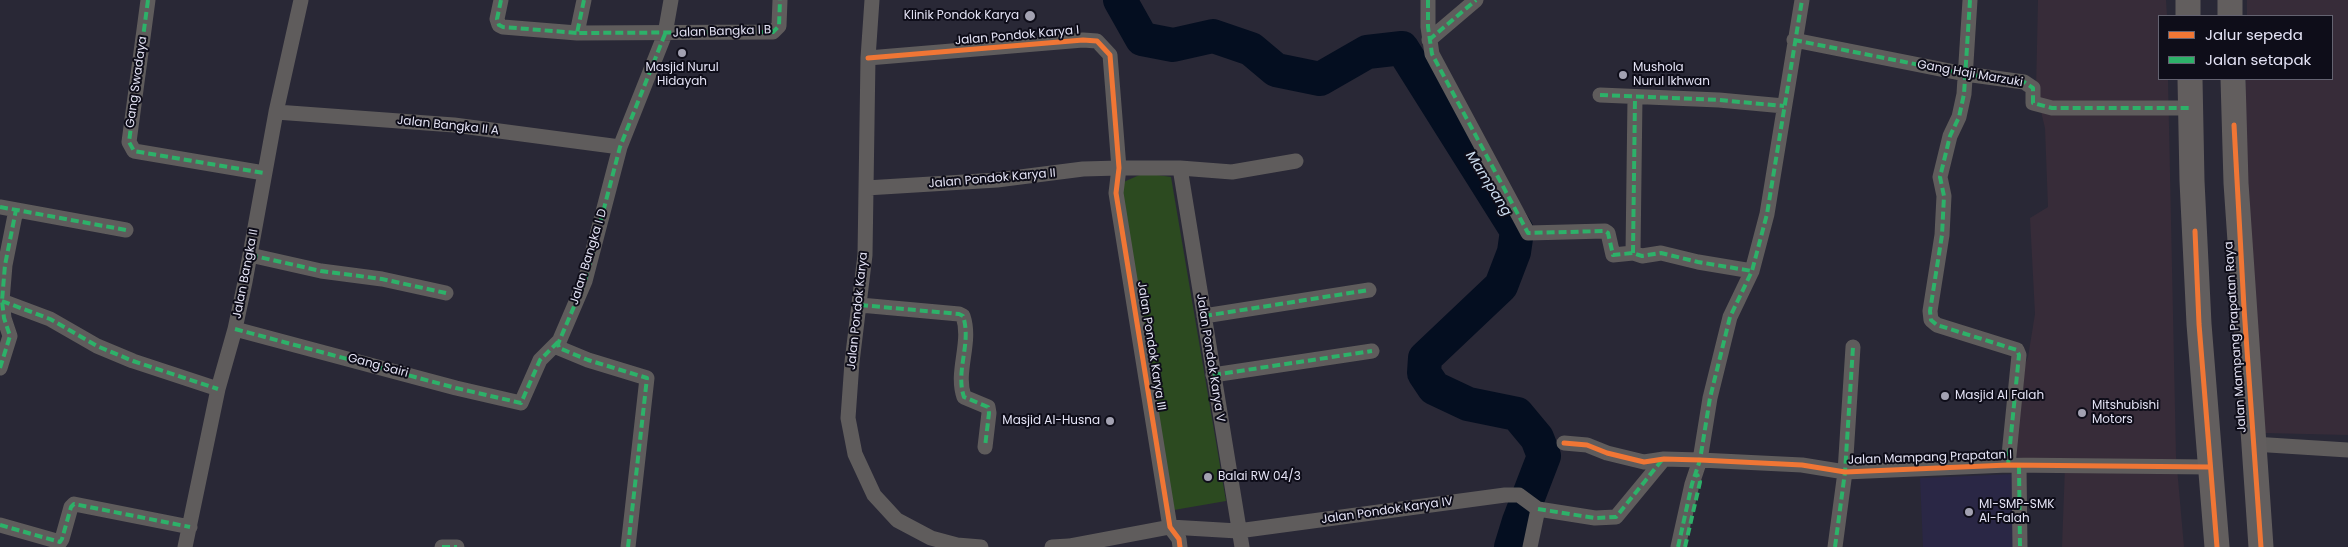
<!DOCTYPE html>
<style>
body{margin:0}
#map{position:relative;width:2348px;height:547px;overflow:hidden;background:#292836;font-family:Poppins,sans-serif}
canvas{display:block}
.legend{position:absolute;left:2158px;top:15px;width:175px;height:65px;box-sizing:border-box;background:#0e0d19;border:1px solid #646371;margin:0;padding:6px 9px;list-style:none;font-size:15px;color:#e4e3f5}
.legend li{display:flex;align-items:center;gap:10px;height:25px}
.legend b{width:25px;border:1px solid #646371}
</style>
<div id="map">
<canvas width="2348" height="547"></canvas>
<ul class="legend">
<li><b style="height:6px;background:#f07635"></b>Jalur sepeda</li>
<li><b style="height:6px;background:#2db169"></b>Jalan setapak</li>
</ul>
</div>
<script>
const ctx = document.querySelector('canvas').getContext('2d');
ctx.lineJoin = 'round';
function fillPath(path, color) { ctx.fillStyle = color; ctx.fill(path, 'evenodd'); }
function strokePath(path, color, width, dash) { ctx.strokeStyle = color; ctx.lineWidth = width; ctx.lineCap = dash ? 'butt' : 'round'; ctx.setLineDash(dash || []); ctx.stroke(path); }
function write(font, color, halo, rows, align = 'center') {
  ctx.font = font + ' Poppins,sans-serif'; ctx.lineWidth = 4; ctx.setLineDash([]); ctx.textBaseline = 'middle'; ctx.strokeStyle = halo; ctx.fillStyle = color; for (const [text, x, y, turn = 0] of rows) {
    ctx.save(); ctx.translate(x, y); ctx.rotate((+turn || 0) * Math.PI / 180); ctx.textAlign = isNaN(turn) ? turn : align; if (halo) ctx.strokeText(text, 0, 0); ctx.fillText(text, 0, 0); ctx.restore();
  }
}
const commercial = new Path2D(`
 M 2038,0 L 2166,0 L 2167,16 L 2159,16 L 2159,79 L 2168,79 L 2176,456 L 2184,547 L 2062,547 L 2065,466 L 2012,456 L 2012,397 L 2028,357 L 2035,314 L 2030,218 L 2048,207 L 2045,128 L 2036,91 Z
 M 2247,0 L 2348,0 L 2348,435 L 2264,433 L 2244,163 L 2246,79 L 2332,79 L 2332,16 L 2247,16 Z`);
const built = new Path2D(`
 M 2015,474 L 2017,547 L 1923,547 L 1920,478 Z`);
const green = new Path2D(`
 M 1144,173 L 1171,177 L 1226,501 L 1168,511 L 1119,184 Z`);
const river = new Path2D(`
 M 1120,0 L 1142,39 L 1173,45 L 1213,36 L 1251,49 L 1276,70 L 1320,79 L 1367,52 L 1402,48 L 1517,231 L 1514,252 L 1501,286 L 1425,358 L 1424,373 L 1434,388 L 1468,404 L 1517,414 L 1537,438 L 1544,456 L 1519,521 L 1511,547`);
const minor = new Path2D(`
 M 148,0 L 129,142 L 134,151 L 264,173
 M 501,0 L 497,19 L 499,25 L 503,27 L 577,33
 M 584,0 L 577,33 L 773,32 L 779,26 L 780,0
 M 872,0 L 868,58 L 865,255 L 852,362 L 848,418 L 855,454 L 874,495 L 897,520 L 931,538 L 957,545 L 981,547
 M 1428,0 L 1428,27 L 1432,54 L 1528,233 L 1605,231 L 1608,233 L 1613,255 L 1633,253 L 1642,256 L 1661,253 L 1698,262 L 1752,271
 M 1970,0 L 1964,94 L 1959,117 L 1950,136 L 1940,177 L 1944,196 L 1942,235 L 1930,311 L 1931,320 L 1937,325 L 2017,350 L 2019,355 L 2008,465
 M 1429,40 L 1476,0
 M 1794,40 L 1965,74 L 2024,82 L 2033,88 L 2033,103 L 2052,108 L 2191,108
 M 868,58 L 1083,40 L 1097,41 L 1110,55 L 1119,168 L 1116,193 L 1170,527 L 1179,539 L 1180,547
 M 1600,95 L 1719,100 L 1784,106
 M 276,112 L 454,125 L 620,147
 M 1180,168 L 1242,547
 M 866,188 L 997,180 L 1083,169 L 1119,168 L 1180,168 L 1232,172 L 1296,161
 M 0,207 L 126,230
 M 1633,253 L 1635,97
 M 250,255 L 321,271 L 382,279 L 446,293
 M 2,301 L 50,319 L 97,346 L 133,361 L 218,389
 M 860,305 L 959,314 L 963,316 C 972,343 955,371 964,397 L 988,407 L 989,413 L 985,447
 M 1204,316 L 1369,290
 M 235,329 L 456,388 L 521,403 L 540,360 L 559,341
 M 0,368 L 10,336 L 4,318 L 2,301 L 5,265 L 16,210
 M 1213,375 L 1372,351
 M 1564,443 L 1587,445 L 1607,453 L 1644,462 L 1664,459 L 1700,460 L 1802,465 L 1845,472 L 2008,465 L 2210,467
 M 2253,444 L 2348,450
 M 2019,466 L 2020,547
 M 1538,509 L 1595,518 L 1616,517 L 1664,459
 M 0,525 L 60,542 L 62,539 L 71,507 L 74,504 L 190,527
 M 185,547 L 218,389 L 235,329 L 245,282 L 276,112 L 301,0
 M 442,547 L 457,547
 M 628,547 L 647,378 L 588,360 L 559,348 L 558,344 L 585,281 L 620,147 L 665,34 L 671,0
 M 1052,547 L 1069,546 L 1170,527 L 1238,531 L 1505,495 L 1519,495 L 1538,509 L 1530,547
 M 1678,547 L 1692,484 L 1700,460 L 1710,398 L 1730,317 L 1752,271 L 1767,214 L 1802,0
 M 1835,547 L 1845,472 L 1853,347`);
const primary = new Path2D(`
 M 2230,0 L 2230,16
 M 2188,16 L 2188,0
 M 2190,79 L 2192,181 L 2199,324 L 2217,547
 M 2233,79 L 2236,183 L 2261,547`);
const quiet = new Path2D(`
 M 148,0 L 129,142 L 134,151 L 264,173
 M 501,0 L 497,19 L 499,25 L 503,27 L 577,33
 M 584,0 L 577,33 L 773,32 L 779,26 L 780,0
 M 1428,0 L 1428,27 L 1432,54 L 1528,233 L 1605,231 L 1608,233 L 1613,255 L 1633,253 L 1642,256 L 1661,253 L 1698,262 L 1752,271
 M 1970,0 L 1964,94 L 1959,117 L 1950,136 L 1940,177 L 1944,196 L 1942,235 L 1930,311 L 1931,320 L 1937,325 L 2017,350 L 2019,355 L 2008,465
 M 1429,40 L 1476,0
 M 1794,40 L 1965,74 L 2024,82 L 2033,88 L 2033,103 L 2052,108 L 2191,108
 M 1600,95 L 1719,100 L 1784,106
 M 0,207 L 126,230
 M 1633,253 L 1635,97
 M 250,255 L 321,271 L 382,279 L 446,293
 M 2,301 L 50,319 L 97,346 L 133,361 L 218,389
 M 860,305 L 959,314 L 963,316 C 972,343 955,371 964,397 L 988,407 L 989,413 L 985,447
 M 1204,316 L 1369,290
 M 235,329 L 456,388 L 521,403 L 540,360 L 559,341
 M 0,368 L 10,336 L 4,318 L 2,301 L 5,265 L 16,210
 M 1213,375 L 1372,351
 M 2019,466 L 2020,547
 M 1538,509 L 1595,518 L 1616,517 L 1662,460
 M 0,525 L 60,542 L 62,539 L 71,507 L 74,504 L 190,527
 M 442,547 L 457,547
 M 628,547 L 647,378 L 588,360 L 559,348 L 558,344 L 585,281 L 620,147 L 665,34
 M 1678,547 L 1692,484 L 1700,460 L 1710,398 L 1730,317 L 1752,271 L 1767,214 L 1802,0
 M 1685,547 L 1700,482 L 1697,474
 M 1835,547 L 1845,472 L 1853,347`);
const cycleway = new Path2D(`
 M 868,58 L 1083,40 L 1097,41 L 1110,55 L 1119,168 L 1116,193 L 1170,527 L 1179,539 L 1180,547
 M 2234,125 L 2244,308 L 2261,547
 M 2195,231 L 2199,324 L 2217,547
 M 1564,443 L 1587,445 L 1607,453 L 1644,462 L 1664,459 L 1700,460 L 1802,465 L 1845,472 L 2008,465 L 2210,467`);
const markers = [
 [1030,16,6,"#a3a2b2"],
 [682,53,5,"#a3a2b2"],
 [1623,75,5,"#a3a2b2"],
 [1945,396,5,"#a3a2b2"],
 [2082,413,5,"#a3a2b2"],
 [1110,421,5,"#a3a2b2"],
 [1208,477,5,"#a3a2b2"],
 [1969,512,5,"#a3a2b2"]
];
const poiNames = [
 ["Klinik Pondok Karya",1019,16,"right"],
 ["Masjid Nurul",682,68,"center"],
 ["Hidayah",682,82,"center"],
 ["Mushola",1633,68],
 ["Nurul Ikhwan",1633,82],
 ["Masjid Al Falah",1955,396],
 ["Mitshubishi",2092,406],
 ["Motors",2092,420],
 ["Masjid Al-Husna",1100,421,"right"],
 ["Balai RW 04/3",1218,477],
 ["MI-SMP-SMK",1979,505],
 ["Al-Falah",1979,519]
];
const streetNames = [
 ["Jalan Bangka I B",722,32,-2],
 ["Jalan Pondok Karya I",1017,36,-5],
 ["Gang Haji Marzuki",1970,74,10],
 ["Gang Swadaya",137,82,-82],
 ["Jalan Bangka II A",448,126,6],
 ["Jalan Pondok Karya II",992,179,-5],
 ["Jalan Bangka I D",589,257,-73],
 ["Jalan Bangka II",246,274,-79],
 ["Jalan Pondok Karya",858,311,-84],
 ["Jalan Mampang Prapatan Raya",2236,337,-94],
 ["Jalan Pondok Karya III",1151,346,81],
 ["Jalan Pondok Karya V",1210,358,81],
 ["Gang Sairi",378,366,15],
 ["Jalan Mampang Prapatan I",1930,458,-2],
 ["Jalan Pondok Karya IV",1387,511,-8]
];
const waterNames = [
 ["Mampang",1488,184,58]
];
fillPath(commercial, '#372c39');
fillPath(built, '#2a2745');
fillPath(green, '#2c4a20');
strokePath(river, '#040e20', 34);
strokePath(minor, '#5f5c5c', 15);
strokePath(primary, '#625e5e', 25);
strokePath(quiet, '#2db169', 4, [8, 4]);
strokePath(cycleway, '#f07635', 5);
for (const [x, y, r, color] of markers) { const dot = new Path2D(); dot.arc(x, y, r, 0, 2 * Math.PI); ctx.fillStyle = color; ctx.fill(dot); strokePath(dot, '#0e0d19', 2); }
write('12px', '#e4e3f5', '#0e0d19', poiNames, 'left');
write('12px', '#e4e3f5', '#0e0d19', streetNames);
write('italic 14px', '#cedef0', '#0e0d19', waterNames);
</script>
